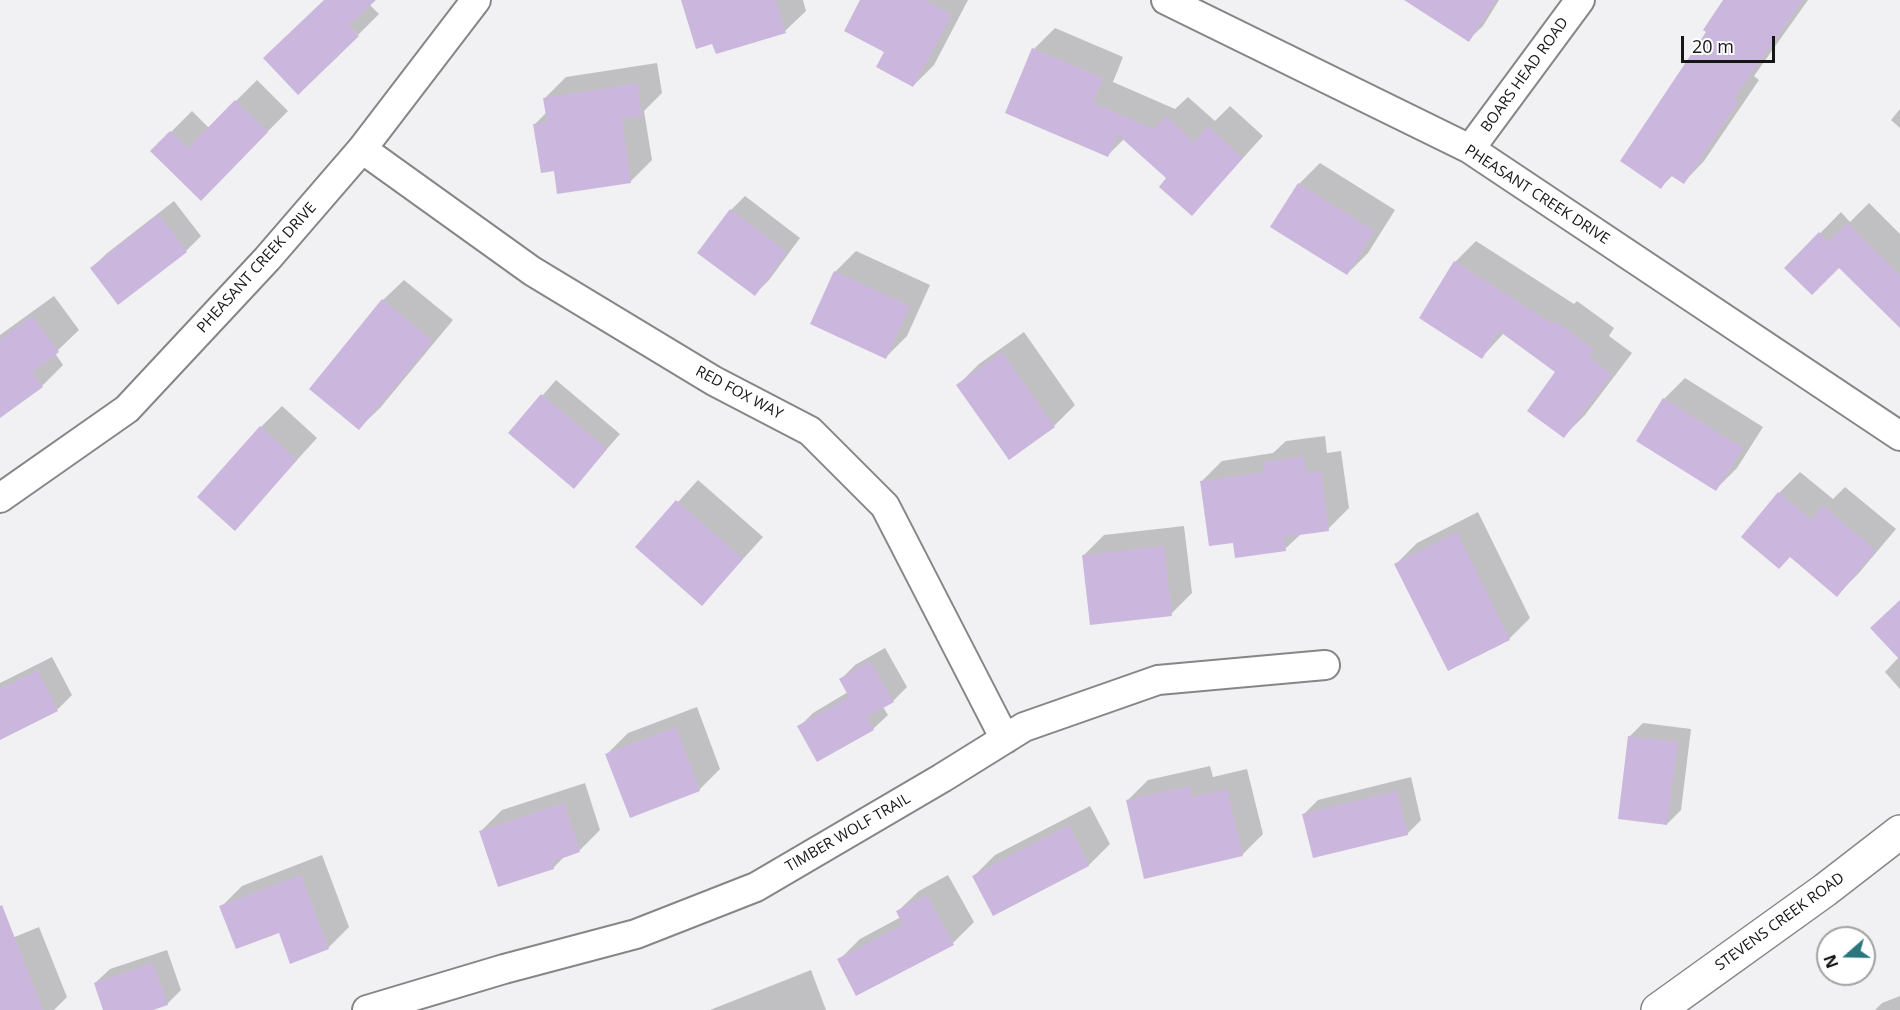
<!DOCTYPE html>
<style>
body{margin:0}
#map{position:relative;width:1900px;height:1010px;overflow:hidden;background:#f1f1f3;font-family:"Open Sans",sans-serif}
canvas{display:block}
.north{position:absolute;left:1816px;top:926px;width:60px;height:60px;box-sizing:border-box;background:#fff;border:2px solid #a1a1a1;border-radius:50%;rotate:250deg;font-size:16px;font-weight:700;line-height:24px;text-align:center;color:#151515}
.north::after{content:'';display:block;margin:auto;width:21px;height:27px;background:#2d757e;clip-path:polygon(50% 0,100% 100%,50% 72%,0 100%)}
.scale{position:absolute;left:1681px;top:36px;width:94px;height:27px;box-sizing:border-box;border:3px solid #151515;border-top:0;padding-left:8px;font-size:18px;line-height:21px;white-space:nowrap;color:#151515;-webkit-text-stroke:4px #fff;paint-order:stroke}
</style>
<div id="map">
<canvas width="1900" height="1010"></canvas>
<div class="north">N</div>
<div class="scale">20 m</div>
</div>
<script>
const ctx = document.querySelector('canvas').getContext('2d');
ctx.lineJoin = 'round';
function fillPath(path, color) { ctx.fillStyle = color; ctx.fill(path, 'evenodd'); }
function strokePath(path, color, width, dash) { ctx.strokeStyle = color; ctx.lineWidth = width; ctx.lineCap = dash ? 'butt' : 'round'; ctx.setLineDash(dash || []); ctx.stroke(path); }
function write(font, color, halo, rows, align = 'center') {
  ctx.font = font + ' "Open Sans",sans-serif'; ctx.lineWidth = 6; ctx.setLineDash([]); ctx.textBaseline = 'middle'; ctx.strokeStyle = halo; ctx.fillStyle = color; for (const [text, x, y, turn = 0] of rows) {
    ctx.save(); ctx.translate(x, y); ctx.rotate((+turn || 0) * Math.PI / 180); ctx.textAlign = isNaN(turn) ? turn : align; if (halo) ctx.strokeText(text, 0, 0); ctx.fillText(text, 0, 0); ctx.restore();
  }
}
const shadow = new Path2D(`
 M 325,0 L 373,0 L 369,4 L 379,14 L 358,35 Z
 M 683,0 L 803,0 L 806,11 L 785,31 L 713,42 Z
 M 862,0 L 968,0 L 934,65 L 913,86 L 886,52 Z
 M 1426,0 L 1499,0 L 1483,26 L 1468,40 Z
 M 1725,0 L 1808,0 L 1754,76 L 1759,80 L 1704,161 L 1684,182 L 1673,175 L 1661,187 Z
 M 1055,28 L 1123,57 L 1113,82 L 1175,109 L 1188,97 L 1215,121 L 1230,106 L 1263,136 L 1192,214 L 1168,178 L 1124,139 L 1108,155 L 1007,112 L 1034,49 Z
 M 657,63 L 662,93 L 644,111 L 652,160 L 631,181 L 555,170 L 535,124 L 547,112 L 545,98 L 566,77 Z
 M 257,80 L 288,111 L 201,199 L 152,151 L 192,111 L 209,128 Z
 M 1900,109 L 1900,128 L 1891,120 Z
 M 1320,163 L 1395,210 L 1368,253 L 1347,274 L 1299,184 Z
 M 745,196 L 800,238 L 769,280 L 755,294 L 731,210 Z
 M 174,201 L 201,236 L 186,251 L 118,303 L 92,268 L 106,254 Z
 M 1869,203 L 1900,234 L 1900,307 L 1839,266 L 1786,268 L 1841,212 L 1850,222 Z
 M 1476,241 L 1574,304 L 1577,301 L 1614,328 L 1609,336 L 1632,353 L 1585,415 L 1564,436 L 1557,372 L 1504,333 L 1482,357 L 1455,262 Z
 M 856,251 L 930,285 L 907,336 L 886,357 L 835,272 Z
 M 404,280 L 453,320 L 380,408 L 359,428 L 383,300 Z
 M 54,296 L 79,330 L 55,353 L 63,365 L 42,386 L 0,416 L 0,335 Z
 M 1024,332 L 1075,405 L 1054,426 L 958,385 L 979,364 Z
 M 1685,378 L 1763,427 L 1737,468 L 1716,489 L 1664,399 Z
 M 556,380 L 620,434 L 574,487 L 510,433 Z
 M 282,406 L 317,438 L 235,528 L 261,427 Z
 M 1325,436 L 1327,453 L 1341,451 L 1349,508 L 1328,529 L 1302,533 L 1285,549 L 1235,541 L 1201,482 L 1222,461 L 1273,453 L 1286,441 Z
 M 1800,472 L 1833,499 L 1845,487 L 1896,529 L 1858,574 L 1837,595 L 1791,556 L 1743,537 L 1779,493 Z
 M 698,480 L 763,537 L 702,604 L 637,547 Z
 M 1478,512 L 1530,618 L 1509,639 L 1449,669 L 1396,564 L 1417,543 Z
 M 1184,526 L 1192,593 L 1171,614 L 1083,556 L 1104,535 Z
 M 1900,601 L 1900,689 L 1885,672 L 1899,657 Z
 M 885,648 L 907,687 L 893,701 L 883,707 L 888,715 L 873,729 L 817,760 L 799,727 L 813,713 L 848,692 L 841,679 L 855,665 Z
 M 52,657 L 72,695 L 58,709 L 0,738 L 0,683 Z
 M 697,707 L 720,769 L 699,790 L 607,754 L 628,733 Z
 M 1643,723 L 1691,729 L 1681,810 L 1667,824 L 1629,737 Z
 M 1210,766 L 1213,777 L 1247,769 L 1263,834 L 1242,855 L 1127,801 L 1148,780 Z
 M 1411,777 L 1421,820 L 1407,834 L 1304,814 L 1318,800 Z
 M 585,783 L 600,830 L 579,851 L 566,855 L 553,868 L 481,831 L 502,810 Z
 M 1090,806 L 1110,844 L 1089,865 L 994,914 L 974,876 L 995,855 Z
 M 322,855 L 349,927 L 328,948 L 280,931 L 221,907 L 242,886 Z
 M 948,875 L 974,922 L 953,943 L 839,960 L 860,939 L 901,917 L 898,911 L 919,891 Z
 M 39,927 L 67,997 L 54,1010 L 0,1010 L 0,943 Z
 M 167,950 L 181,990 L 167,1004 L 149,1010 L 104,1010 L 95,983 L 110,969 Z
 M 811,970 L 826,1010 L 710,1010 Z
 M 1900,996 L 1900,1010 L 1875,1010 L 1882,1003 Z`);
const building = new Path2D(`
 M 324,0 L 376,0 L 349,25 L 359,36 L 298,95 L 263,58 Z
 M 681,0 L 776,0 L 786,33 L 716,54 L 712,44 L 696,49 Z
 M 860,0 L 925,0 L 952,15 L 913,87 L 876,67 L 884,52 L 844,31 Z
 M 1404,0 L 1496,0 L 1469,42 Z
 M 1723,0 L 1803,0 L 1734,98 L 1739,101 L 1684,184 L 1670,175 L 1661,189 L 1620,161 L 1706,32 L 1703,30 Z
 M 1032,48 L 1103,78 L 1093,103 L 1154,129 L 1166,116 L 1194,142 L 1208,126 L 1243,158 L 1192,216 L 1159,187 L 1166,178 L 1118,135 L 1108,157 L 1005,113 Z
 M 637,83 L 642,116 L 622,119 L 631,183 L 557,194 L 554,171 L 541,173 L 533,124 L 547,122 L 543,98 Z
 M 235,100 L 268,132 L 201,201 L 150,151 L 170,131 L 188,148 Z
 M 1298,183 L 1375,231 L 1347,275 L 1270,227 Z
 M 730,209 L 787,252 L 755,296 L 697,253 Z
 M 159,214 L 187,252 L 118,305 L 90,268 Z
 M 1847,223 L 1900,275 L 1900,328 L 1839,268 L 1812,295 L 1784,268 L 1819,232 L 1828,242 Z
 M 1454,261 L 1553,324 L 1555,321 L 1594,349 L 1589,357 L 1612,374 L 1564,438 L 1527,411 L 1555,372 L 1499,331 L 1482,359 L 1419,318 Z
 M 834,271 L 910,306 L 886,359 L 810,324 Z
 M 382,299 L 433,341 L 359,430 L 309,389 Z
 M 32,316 L 59,352 L 32,372 L 43,387 L 0,418 L 0,339 Z
 M 1002,352 L 1055,427 L 1009,460 L 956,385 Z
 M 541,394 L 607,449 L 574,489 L 508,433 Z
 M 1663,398 L 1743,448 L 1716,491 L 1636,441 Z
 M 260,426 L 297,460 L 235,531 L 197,497 Z
 M 1304,456 L 1306,473 L 1321,471 L 1329,531 L 1284,537 L 1286,551 L 1235,558 L 1233,543 L 1209,546 L 1200,481 L 1265,472 L 1263,462 Z
 M 1778,492 L 1812,520 L 1823,506 L 1876,550 L 1837,597 L 1790,557 L 1779,569 L 1741,537 Z
 M 676,500 L 743,559 L 702,606 L 635,547 Z
 M 1457,532 L 1510,640 L 1448,671 L 1394,564 Z
 M 1164,546 L 1172,616 L 1090,625 L 1082,555 Z
 M 1900,600 L 1900,660 L 1870,628 Z
 M 870,661 L 894,702 L 867,717 L 874,730 L 817,762 L 797,726 L 849,697 L 839,679 Z
 M 38,670 L 58,711 L 0,740 L 0,689 Z
 M 676,727 L 700,791 L 630,818 L 605,754 Z
 M 1628,736 L 1678,742 L 1667,825 L 1618,819 Z
 M 1190,786 L 1192,797 L 1227,789 L 1243,856 L 1144,879 L 1126,800 Z
 M 1397,791 L 1408,835 L 1313,858 L 1302,814 Z
 M 564,803 L 580,852 L 552,862 L 554,869 L 498,887 L 479,831 Z
 M 1069,825 L 1089,866 L 993,916 L 972,876 Z
 M 301,875 L 329,949 L 290,964 L 279,933 L 236,949 L 219,906 Z
 M 927,895 L 954,945 L 856,996 L 837,959 L 903,925 L 896,911 Z
 M 2,905 L 43,1010 L 0,1010 L 0,906 Z
 M 153,963 L 168,1005 L 153,1010 L 103,1010 L 94,983 Z`);
const street = new Path2D(`
 M 1166,0 L 1470,149 L 1900,436
 M 362,149 L 532,271 L 714,381 L 810,431 L 885,506 L 1005,739
 M 1470,149 L 1580,0
 M 0,498 L 127,409 L 267,259 L 362,149 L 476,0
 M 367,1010 L 504,969 L 636,934 L 756,887 L 942,778 L 1024,727 L 1158,680 L 1325,665`);
const secondary = new Path2D(`
 M 1658,1010 L 1825,890 L 1900,832`);
const streetNames = [
 ["BOARS HEAD ROAD",1525,75,-54],
 ["PHEASANT CREEK DRIVE",1537,195,33],
 ["PHEASANT CREEK DRIVE",257,268,-48],
 ["RED FOX WAY",739,393,28],
 ["TIMBER WOLF TRAIL",848,833,-30],
 ["STEVENS CREEK ROAD",1780,922,-36]
];
fillPath(shadow, '#0003');
fillPath(building, '#cbb6dd');
strokePath(street, '#868687', 32);
strokePath(secondary, '#868687', 36);
strokePath(street, '#fff', 28);
strokePath(secondary, '#fff', 33);
write('15px', '#151515', '#fff', streetNames);
</script>
